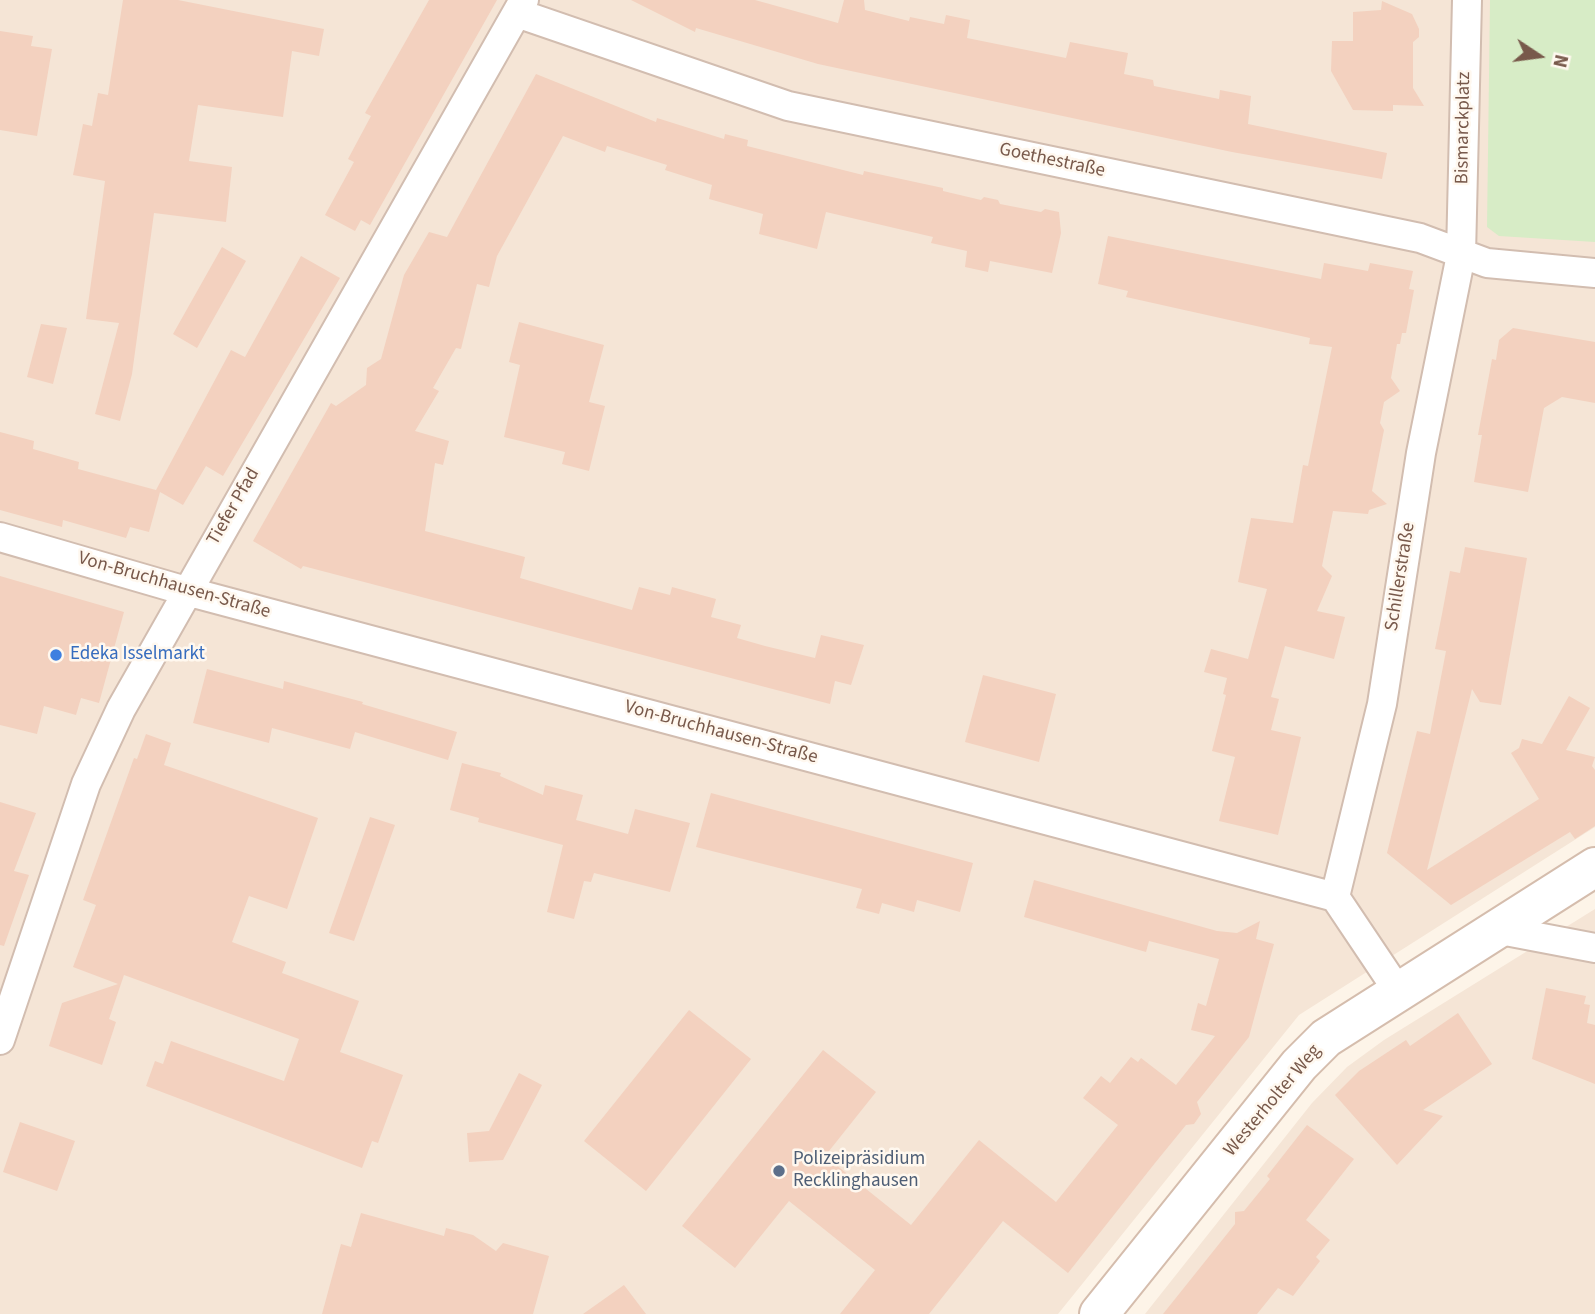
<!DOCTYPE html>
<meta charset="utf-8">
<style>
body{margin:0}
#map{position:relative;width:1595px;height:1314px;overflow:hidden;background:#fdf4e8;font-family:"Source Sans 3",sans-serif}
canvas{display:block}
.north{position:absolute;left:1504px;top:21px;width:70px;height:70px;-webkit-text-stroke:5px #fff8ef;paint-order:stroke;rotate:103deg;font-size:19px;font-weight:700;line-height:28px;text-align:center;color:#78594b}
.north::after{content:'';display:block;margin:auto;width:24px;height:32px;background:#78594b;clip-path:polygon(50% 0,100% 100%,50% 72%,0 100%)}
</style>
<div id="map">
<canvas width="1595" height="1314"></canvas>
<div class="north">N</div>
</div>
<script>
const ctx = document.querySelector('canvas').getContext('2d');
ctx.lineJoin = 'round';
function fillPath(path, color) { ctx.fillStyle = color; ctx.fill(path, 'evenodd'); }
function strokePath(path, color, width, dash) { ctx.strokeStyle = color; ctx.lineWidth = width; ctx.lineCap = dash ? 'butt' : 'round'; ctx.setLineDash(dash || []); ctx.stroke(path); }
function write(font, color, halo, rows, align = 'center') {
  ctx.font = font + ' "Source Sans 3",sans-serif'; ctx.lineWidth = 5; ctx.setLineDash([]); ctx.textBaseline = 'middle'; ctx.strokeStyle = halo; ctx.fillStyle = color; for (const [text, x, y, turn = 0] of rows) {
    ctx.save(); ctx.translate(x, y); ctx.rotate((+turn || 0) * Math.PI / 180); ctx.textAlign = isNaN(turn) ? turn : align; if (halo) ctx.strokeText(text, 0, 0); ctx.fillText(text, 0, 0); ctx.restore();
  }
}
const residential = new Path2D(`
 M 0,0 L 1595,0 L 1595,827 L 1299,1015 L 1058,1314 L 0,1314 Z
 M 1595,909 L 1595,1314 L 1145,1314 L 1312,1103 L 1347,1067 L 1384,1040 Z`);
const green = new Path2D(`
 M 1490,0 L 1595,0 L 1595,242 L 1499,236 L 1487,227 Z`);
const building = new Path2D(`
 M 123,0 L 178,0 L 324,29 L 319,56 L 292,51 L 283,117 L 198,105 L 189,161 L 232,167 L 226,222 L 154,213 L 132,374 L 120,421 L 95,414 L 119,323 L 86,319 L 105,181 L 73,175 L 83,124 L 92,126 L 98,93 L 108,95 Z
 M 429,0 L 497,0 L 370,225 L 361,220 L 355,231 L 325,215 L 354,162 L 348,159 L 371,116 L 365,113 Z
 M 631,0 L 755,0 L 838,23 L 844,0 L 864,0 L 865,10 L 909,21 L 910,17 L 944,24 L 946,15 L 970,20 L 967,38 L 1066,58 L 1070,42 L 1128,53 L 1124,74 L 1153,80 L 1154,86 L 1219,99 L 1220,90 L 1251,96 L 1248,124 L 1387,153 L 1382,179 L 1232,152 L 818,64 L 696,28 L 695,32 Z
 M 1382,1 L 1412,14 L 1419,29 L 1419,37 L 1413,42 L 1413,88 L 1424,106 L 1393,105 L 1393,111 L 1353,110 L 1331,71 L 1332,41 L 1353,41 L 1353,12 L 1381,10 Z
 M 0,31 L 33,36 L 31,46 L 52,49 L 37,136 L 0,130 Z
 M 536,74 L 656,122 L 657,118 L 724,139 L 725,134 L 748,140 L 747,146 L 863,175 L 864,171 L 943,188 L 943,191 L 981,200 L 984,197 L 998,200 L 1000,204 L 1041,212 L 1045,209 L 1059,212 L 1061,233 L 1052,273 L 990,261 L 988,272 L 965,267 L 967,251 L 931,243 L 933,237 L 826,212 L 817,249 L 759,234 L 763,214 L 709,199 L 712,185 L 665,170 L 667,165 L 607,146 L 605,152 L 563,136 L 497,256 L 489,287 L 477,284 L 461,349 L 456,348 L 433,388 L 439,391 L 415,431 L 449,441 L 443,465 L 435,463 L 425,531 L 525,557 L 520,578 L 632,610 L 639,587 L 670,595 L 672,587 L 716,599 L 711,617 L 741,625 L 737,638 L 765,646 L 815,658 L 821,635 L 864,645 L 851,685 L 835,681 L 830,704 L 303,566 L 301,569 L 253,541 L 331,403 L 336,406 L 366,385 L 367,368 L 381,359 L 404,275 L 429,232 L 447,237 Z
 M 1108,236 L 1321,279 L 1324,263 L 1368,271 L 1370,263 L 1413,271 L 1409,289 L 1414,290 L 1406,333 L 1402,333 L 1400,344 L 1397,344 L 1391,378 L 1400,391 L 1384,402 L 1380,423 L 1384,430 L 1372,491 L 1387,504 L 1369,510 L 1368,514 L 1333,511 L 1322,566 L 1332,576 L 1317,611 L 1345,617 L 1334,659 L 1285,646 L 1271,697 L 1279,699 L 1271,730 L 1301,737 L 1278,835 L 1219,821 L 1235,757 L 1212,751 L 1226,695 L 1223,694 L 1227,678 L 1204,672 L 1211,649 L 1248,659 L 1267,589 L 1238,582 L 1251,518 L 1293,523 L 1303,465 L 1308,466 L 1332,347 L 1309,344 L 1310,338 L 1126,297 L 1128,291 L 1098,284 Z
 M 222,247 L 246,261 L 197,348 L 173,334 Z
 M 301,256 L 340,278 L 223,476 L 206,466 L 183,505 L 160,492 L 149,532 L 130,527 L 126,538 L 63,520 L 62,527 L 0,510 L 0,432 L 34,441 L 33,449 L 79,462 L 78,469 L 156,490 L 231,350 L 245,357 Z
 M 519,322 L 604,345 L 589,402 L 605,406 L 589,471 L 562,464 L 565,452 L 504,437 L 520,365 L 509,362 Z
 M 41,324 L 67,328 L 53,384 L 27,377 Z
 M 1513,328 L 1595,342 L 1595,403 L 1562,397 L 1544,408 L 1528,492 L 1474,482 L 1482,435 L 1478,435 L 1492,359 L 1496,360 L 1499,340 Z
 M 1465,547 L 1527,558 L 1501,705 L 1480,702 L 1472,689 L 1427,870 L 1539,799 L 1511,753 L 1519,748 L 1522,739 L 1542,744 L 1569,696 L 1590,708 L 1566,750 L 1595,757 L 1592,766 L 1595,770 L 1595,826 L 1575,839 L 1570,832 L 1451,905 L 1387,853 L 1417,731 L 1430,734 L 1446,651 L 1435,649 L 1442,614 L 1450,571 L 1460,573 Z
 M 0,576 L 124,612 L 99,703 L 81,698 L 76,715 L 44,706 L 37,734 L 0,725 Z
 M 207,669 L 283,689 L 284,681 L 363,702 L 362,704 L 457,732 L 448,760 L 355,732 L 350,749 L 272,728 L 269,743 L 193,723 Z
 M 983,675 L 1056,694 L 1039,762 L 965,742 Z
 M 146,734 L 171,743 L 164,765 L 318,818 L 287,909 L 249,896 L 232,942 L 286,962 L 282,973 L 359,1001 L 340,1052 L 403,1075 L 378,1143 L 372,1141 L 362,1168 L 146,1086 L 155,1061 L 163,1064 L 171,1041 L 284,1081 L 299,1039 L 124,975 L 109,1019 L 116,1022 L 102,1065 L 49,1046 L 62,1003 L 118,984 L 73,967 L 96,905 L 83,900 L 134,758 L 137,759 Z
 M 462,763 L 501,773 L 500,776 L 543,795 L 545,785 L 583,795 L 576,820 L 628,834 L 635,809 L 690,823 L 670,892 L 594,873 L 591,882 L 584,881 L 574,919 L 547,912 L 563,845 L 478,822 L 479,818 L 450,810 Z
 M 711,793 L 973,863 L 960,912 L 917,900 L 914,912 L 882,903 L 879,914 L 856,908 L 862,889 L 696,847 Z
 M 0,802 L 36,813 L 14,871 L 29,875 L 4,946 L 0,945 Z
 M 370,817 L 395,825 L 354,941 L 329,933 Z
 M 1034,880 L 1217,931 L 1237,933 L 1260,921 L 1256,939 L 1274,944 L 1249,1037 L 1197,1102 L 1201,1114 L 1194,1124 L 1186,1125 L 1155,1163 L 1068,1273 L 1003,1221 L 929,1314 L 840,1314 L 875,1270 L 789,1201 L 735,1268 L 682,1226 L 823,1050 L 876,1092 L 825,1156 L 911,1225 L 979,1140 L 1056,1202 L 1118,1125 L 1083,1098 L 1101,1076 L 1110,1083 L 1131,1057 L 1138,1062 L 1141,1058 L 1176,1085 L 1215,1036 L 1191,1030 L 1198,1003 L 1206,1006 L 1219,959 L 1149,941 L 1146,952 L 1024,917 Z
 M 1546,988 L 1586,996 L 1584,1004 L 1590,1005 L 1587,1023 L 1595,1025 L 1595,1084 L 1532,1059 Z
 M 689,1010 L 751,1059 L 646,1191 L 584,1141 Z
 M 1458,1013 L 1492,1064 L 1423,1110 L 1443,1116 L 1397,1165 L 1335,1095 L 1359,1071 L 1406,1040 L 1410,1046 Z
 M 519,1073 L 542,1085 L 503,1160 L 469,1162 L 467,1133 L 489,1131 Z
 M 20,1122 L 75,1141 L 57,1191 L 3,1172 Z
 M 1307,1125 L 1354,1159 L 1306,1220 L 1330,1240 L 1316,1257 L 1320,1261 L 1293,1296 L 1278,1288 L 1257,1314 L 1163,1314 L 1235,1224 L 1235,1212 L 1244,1211 L 1270,1179 L 1267,1176 Z
 M 361,1213 L 444,1236 L 446,1228 L 473,1235 L 496,1251 L 503,1243 L 549,1256 L 533,1314 L 322,1314 L 341,1244 L 351,1247 Z
 M 624,1285 L 646,1314 L 583,1314 Z`);
const street = new Path2D(`
 M 517,13 L 788,106 L 1420,238 L 1487,263 L 1595,273
 M 0,537 L 186,591 L 1335,897 L 1398,991
 M 1335,897 L 1382,704 L 1421,453 L 1461,255 L 1467,0
 M 1495,929 L 1595,948
 M 0,1040 L 86,784 L 121,709 L 524,0`);
const secondary = new Path2D(`
 M 1099,1314 L 1299,1065 L 1326,1038 L 1595,867`);
const markers = [
 [56,655,7,"#3f7fe0"],
 [779,1171,7,"#5c6f8a"]
];
const streetNames = [
 ["Bismarckplatz",1464,128,-89],
 ["Goethestraße",1052,161,12],
 ["Tiefer Pfad",234,507,-60],
 ["Schillerstraße",1401,577,-81],
 ["Von-Bruchhausen-Straße",174,586,16],
 ["Von-Bruchhausen-Straße",721,733,15],
 ["Westerholter Weg",1273,1101,-50]
];
const shopNames = [
 ["Edeka Isselmarkt",70,655]
];
const serviceNames = [
 ["Polizeipräsidium",793,1160],
 ["Recklinghausen",793,1182]
];
fillPath(residential, '#f5e5d6');
fillPath(green, '#d7ecc6');
fillPath(building, '#f3d1bf');
strokePath(street, '#d2bdb0', 32);
strokePath(secondary, '#d5bdad', 42);
strokePath(street, '#fff', 28);
strokePath(secondary, '#fff', 38);
for (const [x, y, r, color] of markers) { const dot = new Path2D(); dot.arc(x, y, r, 0, 2 * Math.PI); ctx.fillStyle = color; ctx.fill(dot); strokePath(dot, '#fff8ef', 2.5); }
write('19px', '#78594b', '#fff8ef', streetNames);
write('19px', '#366cbe', '#fff8ef', shopNames, 'left');
write('19px', '#4e5e75', '#fff8ef', serviceNames, 'left');
</script>
